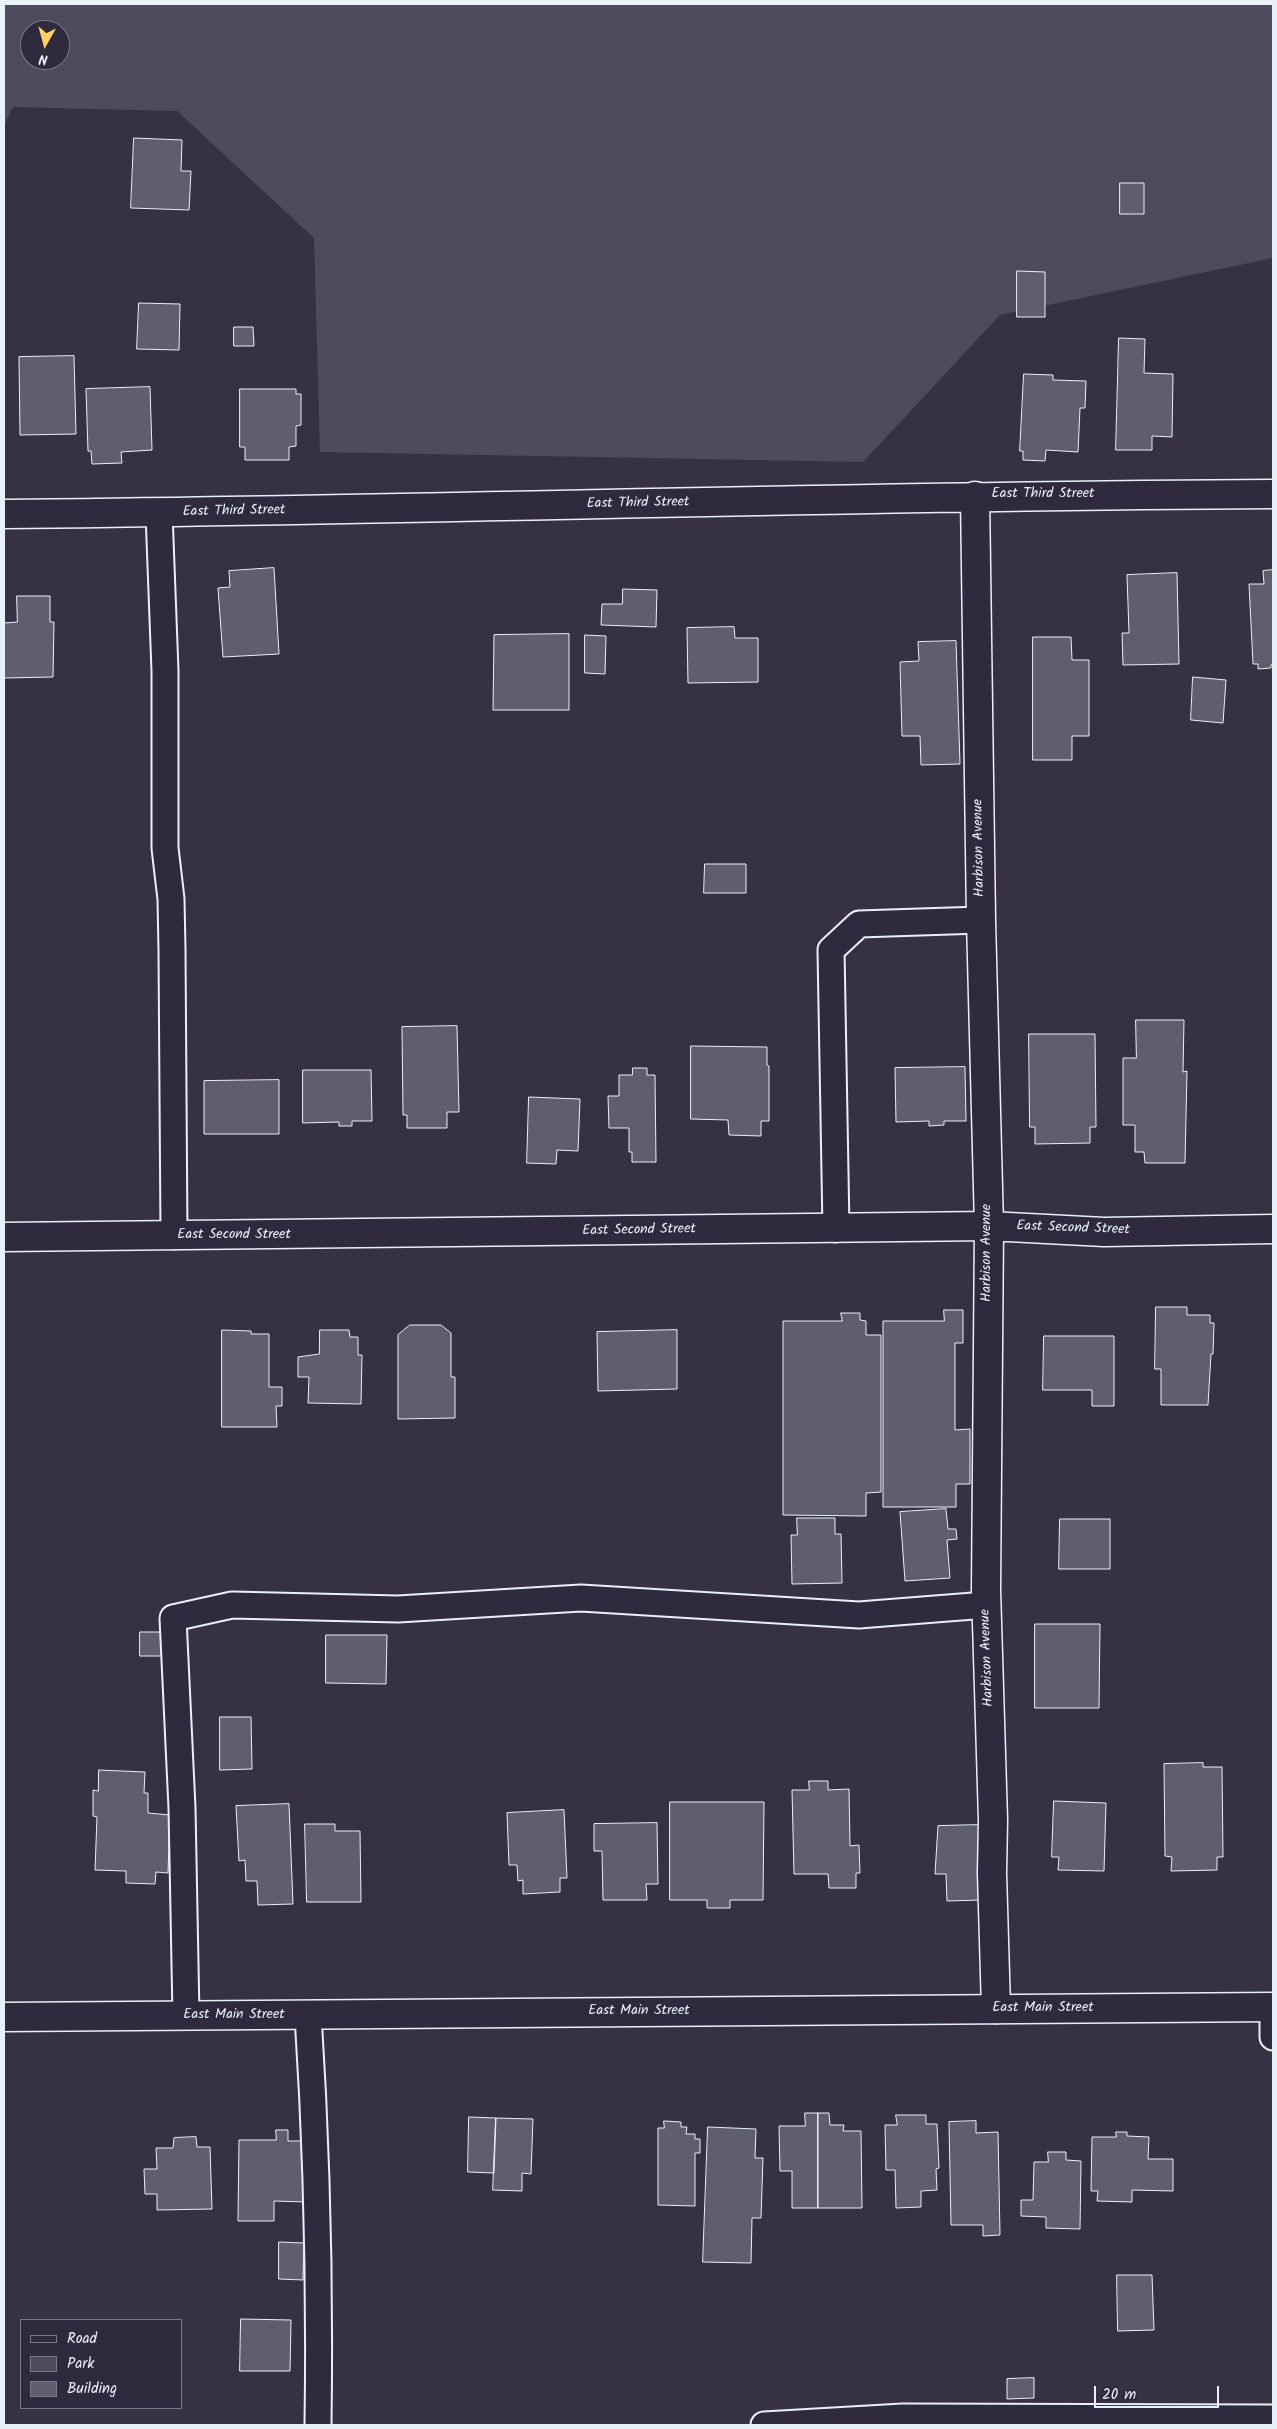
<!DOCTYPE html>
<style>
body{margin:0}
#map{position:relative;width:1277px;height:2429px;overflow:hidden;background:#363244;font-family:Kalam,sans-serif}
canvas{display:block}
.frame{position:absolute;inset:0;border:5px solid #e8f1f8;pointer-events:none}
.legend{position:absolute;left:20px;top:2319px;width:162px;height:90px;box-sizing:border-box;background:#2f2a3d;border:1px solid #797a88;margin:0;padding:6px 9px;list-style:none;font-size:15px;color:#e8f1f8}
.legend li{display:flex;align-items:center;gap:10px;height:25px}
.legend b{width:25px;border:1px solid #797a88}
.north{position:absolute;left:20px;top:20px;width:50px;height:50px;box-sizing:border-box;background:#2f2a3d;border:1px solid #797a88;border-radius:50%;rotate:187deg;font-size:14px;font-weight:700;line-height:20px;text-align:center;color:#e8f1f8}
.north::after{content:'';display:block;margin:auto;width:18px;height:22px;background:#ffd166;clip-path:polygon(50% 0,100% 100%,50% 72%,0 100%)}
.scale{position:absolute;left:1094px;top:2386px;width:125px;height:22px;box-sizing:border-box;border:2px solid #e8f1f8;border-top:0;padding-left:6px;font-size:15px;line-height:18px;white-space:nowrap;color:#e8f1f8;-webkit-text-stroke:4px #2f2a3d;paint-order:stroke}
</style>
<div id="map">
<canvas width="1277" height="2429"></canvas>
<div class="frame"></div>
<ul class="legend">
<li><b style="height:6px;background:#2f2a3d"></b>Road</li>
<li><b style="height:14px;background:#4d4b5c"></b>Park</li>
<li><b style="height:14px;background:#605e6e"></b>Building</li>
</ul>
<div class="north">N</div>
<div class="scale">20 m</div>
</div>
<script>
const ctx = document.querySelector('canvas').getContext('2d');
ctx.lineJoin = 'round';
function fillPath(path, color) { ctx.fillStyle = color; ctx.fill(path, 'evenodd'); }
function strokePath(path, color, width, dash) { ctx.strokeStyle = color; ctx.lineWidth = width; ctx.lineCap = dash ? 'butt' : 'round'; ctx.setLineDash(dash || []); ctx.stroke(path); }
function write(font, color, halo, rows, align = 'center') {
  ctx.font = font + ' Kalam,sans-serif'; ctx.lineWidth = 5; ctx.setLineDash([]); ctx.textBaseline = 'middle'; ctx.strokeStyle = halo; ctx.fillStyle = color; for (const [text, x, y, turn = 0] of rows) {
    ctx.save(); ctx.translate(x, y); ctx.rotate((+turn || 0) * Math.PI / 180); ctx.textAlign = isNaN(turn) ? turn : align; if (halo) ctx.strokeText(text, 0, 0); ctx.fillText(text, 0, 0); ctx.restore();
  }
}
const green = new Path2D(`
 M 4,4 L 1273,4 L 1273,258 L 1000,315 L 863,462 L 320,452 L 314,238 L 177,111 L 13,107 L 4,125 ZM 30,30 L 60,30 L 60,60 L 30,60 Z`);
const building = new Path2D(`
 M 134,138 L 182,140 L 181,171 L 191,171 L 189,210 L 131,208 Z
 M 1120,183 L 1144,183 L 1144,214 L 1120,214 Z
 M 1017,271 L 1045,272 L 1045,317 L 1017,317 Z
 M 139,303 L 180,304 L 179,350 L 137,349 Z
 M 234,327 L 253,327 L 254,346 L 234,346 Z
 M 1119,338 L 1145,339 L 1144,373 L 1173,374 L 1172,437 L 1152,436 L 1152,450 L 1116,450 Z
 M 74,356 L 76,434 L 20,435 L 19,357 Z
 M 1024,374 L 1053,375 L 1053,380 L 1086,381 L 1085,408 L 1080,408 L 1078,452 L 1046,450 L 1045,461 L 1023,460 L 1023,451 L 1020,451 Z
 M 150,387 L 152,450 L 121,452 L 122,463 L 92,464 L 91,451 L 88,451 L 86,389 Z
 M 240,389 L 296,389 L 296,394 L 301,394 L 301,425 L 296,426 L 296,446 L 289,447 L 289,460 L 245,460 L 245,447 L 240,447 Z
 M 274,568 L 279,654 L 223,657 L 218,588 L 230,587 L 229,571 Z
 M 1273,570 L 1273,664 L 1271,665 L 1271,668 L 1258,669 L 1258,664 L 1253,664 L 1249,584 L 1264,584 L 1263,571 Z
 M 1177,573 L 1179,664 L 1123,665 L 1122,633 L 1129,633 L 1127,575 Z
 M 623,589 L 657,590 L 656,627 L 601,625 L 602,604 L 622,604 Z
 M 17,596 L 50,596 L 50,622 L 54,622 L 53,677 L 4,678 L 4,623 L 17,622 Z
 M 734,627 L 735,638 L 758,638 L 758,682 L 688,683 L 687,628 Z
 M 569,634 L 569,710 L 493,710 L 494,635 Z
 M 585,635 L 606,636 L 605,674 L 585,673 Z
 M 1033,637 L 1071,637 L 1072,660 L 1089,660 L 1089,736 L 1072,736 L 1072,760 L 1033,760 Z
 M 956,641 L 960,764 L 921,765 L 920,736 L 902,736 L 900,662 L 919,661 L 918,642 Z
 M 1193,677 L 1226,680 L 1223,723 L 1191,720 Z
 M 705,864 L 746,864 L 746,893 L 704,893 Z
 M 1136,1020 L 1184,1020 L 1183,1072 L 1187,1071 L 1185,1163 L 1145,1163 L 1144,1152 L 1135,1152 L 1135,1125 L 1123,1125 L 1123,1058 L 1136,1058 Z
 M 457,1026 L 459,1112 L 447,1112 L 447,1128 L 407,1128 L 407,1115 L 403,1115 L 402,1027 Z
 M 1029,1034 L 1095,1034 L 1096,1127 L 1090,1127 L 1090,1143 L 1035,1144 L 1035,1127 L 1030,1127 Z
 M 691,1046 L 767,1047 L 767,1065 L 769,1066 L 769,1121 L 761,1121 L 761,1136 L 729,1135 L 728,1120 L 691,1119 Z
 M 965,1067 L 966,1121 L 944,1121 L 944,1125 L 929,1126 L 929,1121 L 896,1122 L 895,1068 Z
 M 633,1068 L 647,1068 L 647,1075 L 655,1075 L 656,1162 L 632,1162 L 632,1152 L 629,1152 L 629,1128 L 609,1128 L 608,1096 L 619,1096 L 619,1075 L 632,1075 Z
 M 303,1070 L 371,1070 L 372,1121 L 352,1121 L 352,1126 L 339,1126 L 339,1122 L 303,1123 Z
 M 279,1080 L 279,1134 L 204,1134 L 204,1081 Z
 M 529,1097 L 580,1099 L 578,1151 L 557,1150 L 556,1164 L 527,1163 Z
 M 1156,1307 L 1187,1307 L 1187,1315 L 1210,1315 L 1210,1323 L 1214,1323 L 1213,1354 L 1211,1354 L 1208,1405 L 1161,1405 L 1161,1369 L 1155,1369 Z
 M 944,1310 L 963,1310 L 963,1343 L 955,1343 L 955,1430 L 970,1429 L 970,1484 L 956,1484 L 956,1507 L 883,1507 L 883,1321 L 944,1321 Z
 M 841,1313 L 860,1313 L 860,1320 L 866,1321 L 866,1335 L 881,1335 L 881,1492 L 866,1493 L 866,1516 L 783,1515 L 783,1321 L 842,1321 Z
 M 410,1325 L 441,1325 L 451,1333 L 451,1377 L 455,1377 L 455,1418 L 398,1419 L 398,1335 Z
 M 222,1330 L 251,1331 L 251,1334 L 269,1334 L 269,1387 L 282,1387 L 282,1406 L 276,1406 L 277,1427 L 222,1427 Z
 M 320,1330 L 349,1330 L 350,1337 L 358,1337 L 358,1355 L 362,1355 L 361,1404 L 308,1403 L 309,1377 L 298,1377 L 298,1357 L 319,1354 Z
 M 677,1330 L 677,1389 L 598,1391 L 597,1332 Z
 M 1044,1336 L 1114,1336 L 1114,1406 L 1092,1406 L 1092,1390 L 1043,1390 Z
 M 946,1509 L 948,1529 L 956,1529 L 957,1539 L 947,1540 L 950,1578 L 905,1581 L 900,1512 Z
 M 797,1518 L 835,1518 L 835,1534 L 841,1534 L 842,1583 L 792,1584 L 791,1535 L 797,1535 Z
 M 1060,1519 L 1110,1519 L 1110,1569 L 1059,1569 Z
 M 1035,1624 L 1100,1624 L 1099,1708 L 1035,1708 Z
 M 140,1632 L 164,1632 L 164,1656 L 140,1656 Z
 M 326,1635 L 387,1635 L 386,1684 L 326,1683 Z
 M 220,1717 L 251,1717 L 252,1769 L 220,1770 Z
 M 1203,1763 L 1203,1767 L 1222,1767 L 1223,1857 L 1217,1857 L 1217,1870 L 1171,1871 L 1172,1857 L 1165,1856 L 1164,1764 Z
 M 99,1770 L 145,1772 L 144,1793 L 148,1793 L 148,1813 L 170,1815 L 168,1873 L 156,1872 L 155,1884 L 126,1883 L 126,1871 L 95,1870 L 97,1817 L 93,1816 L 93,1790 L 98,1791 Z
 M 809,1781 L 828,1781 L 828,1790 L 849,1789 L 850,1846 L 859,1845 L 860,1873 L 856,1873 L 856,1888 L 829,1888 L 828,1874 L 794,1874 L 792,1790 L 809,1790 Z
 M 1054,1801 L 1106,1803 L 1104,1871 L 1058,1870 L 1059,1857 L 1052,1857 Z
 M 670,1802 L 764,1802 L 763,1900 L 730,1900 L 730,1908 L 707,1908 L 707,1900 L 670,1900 Z
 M 289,1804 L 293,1904 L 258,1905 L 257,1881 L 246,1881 L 245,1860 L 239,1861 L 236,1806 Z
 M 564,1810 L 567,1878 L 560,1878 L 560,1892 L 523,1894 L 523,1880 L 518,1881 L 517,1865 L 509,1865 L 507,1813 Z
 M 657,1823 L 658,1884 L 646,1884 L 647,1900 L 603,1900 L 602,1851 L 594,1851 L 594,1824 Z
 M 305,1824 L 335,1824 L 335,1831 L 360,1831 L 361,1902 L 307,1902 Z
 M 980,1825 L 981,1900 L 947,1901 L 946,1874 L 935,1874 L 938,1826 Z
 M 805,2113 L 818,2113 L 818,2208 L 792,2208 L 792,2171 L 780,2171 L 779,2126 L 805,2126 Z
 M 818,2113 L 829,2113 L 830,2125 L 844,2125 L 843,2131 L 861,2131 L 862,2208 L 818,2208 Z
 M 896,2115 L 926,2115 L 926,2124 L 937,2124 L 939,2168 L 936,2169 L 937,2190 L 921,2191 L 921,2207 L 896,2208 L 895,2170 L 886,2170 L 885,2125 L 897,2125 Z
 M 469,2117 L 496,2118 L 494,2173 L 468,2172 Z
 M 496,2118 L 533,2119 L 531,2174 L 522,2173 L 522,2191 L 493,2190 Z
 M 664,2121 L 681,2122 L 681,2127 L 687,2127 L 686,2134 L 695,2134 L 695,2139 L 700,2139 L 700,2153 L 695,2153 L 695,2206 L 658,2205 L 658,2128 L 664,2128 Z
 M 976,2121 L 976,2133 L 998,2132 L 1000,2235 L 983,2236 L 983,2225 L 951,2225 L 949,2122 Z
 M 708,2127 L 756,2129 L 755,2158 L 763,2158 L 761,2218 L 752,2218 L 751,2263 L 703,2262 Z
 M 276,2130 L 288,2130 L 288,2141 L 307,2141 L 306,2202 L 274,2201 L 274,2221 L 238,2221 L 239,2140 L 276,2140 Z
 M 1116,2132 L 1127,2132 L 1127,2136 L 1149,2137 L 1148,2159 L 1173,2159 L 1173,2191 L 1132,2190 L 1132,2202 L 1097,2201 L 1098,2191 L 1091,2191 L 1092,2137 L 1116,2137 Z
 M 196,2137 L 197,2147 L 210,2147 L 212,2209 L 157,2210 L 157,2194 L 145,2194 L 144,2169 L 157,2169 L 156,2148 L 173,2148 L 174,2138 Z
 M 1048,2152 L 1066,2152 L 1066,2160 L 1081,2161 L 1080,2229 L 1046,2228 L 1046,2217 L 1021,2216 L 1021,2200 L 1033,2200 L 1034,2162 L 1048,2162 Z
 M 279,2242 L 304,2243 L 303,2280 L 279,2279 Z
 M 1117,2275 L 1152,2275 L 1154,2330 L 1118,2331 Z
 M 241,2319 L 291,2320 L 290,2371 L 240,2371 Z
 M 1034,2378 L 1034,2398 L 1007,2399 L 1007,2379 Z`);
const service = new Path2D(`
 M 159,513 L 165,671 L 165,848 L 171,899 L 172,950 L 174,1236
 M 836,1229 L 831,950 L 859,924 L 981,920
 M 1273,2007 L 1273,2037
 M 308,2015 C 317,2152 320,2288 318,2425
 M 186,2016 L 182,1808 L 173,1618 L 232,1605 L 398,1609 L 581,1598 L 859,1615 L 986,1605
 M 764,2425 L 903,2417 L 1273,2418`);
const minor = new Path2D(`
 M 975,496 L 981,920 L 989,1226 L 986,1590 L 993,1820 L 992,1873 L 996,2009
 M 4,514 C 427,510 850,496 1273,494
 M 4,1237 L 989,1226 L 1104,1232 L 1273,1229`);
const primary = new Path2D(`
 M 4,2017 L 1273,2007`);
const streetNames = [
 ["East Third Street",1043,495],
 ["East Third Street",638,504,-1],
 ["East Third Street",234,512,-1],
 ["Harbison Avenue",980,848,-91],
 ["East Second Street",1073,1229,2],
 ["East Second Street",639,1231,-1],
 ["East Second Street",234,1236],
 ["Harbison Avenue",988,1253,-90],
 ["Harbison Avenue",988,1658,-92],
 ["East Main Street",1043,2009],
 ["East Main Street",639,2012],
 ["East Main Street",234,2016]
];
fillPath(green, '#4d4b5c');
fillPath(building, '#605e6e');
strokePath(building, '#e8f1f8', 1);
strokePath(service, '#e8f1f8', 29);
strokePath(minor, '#e8f1f8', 31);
strokePath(primary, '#e8f1f8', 31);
strokePath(service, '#2f2a3d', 25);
strokePath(minor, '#2f2a3d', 28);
strokePath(primary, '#2f2a3d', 28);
write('14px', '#e8f1f8', '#2f2a3d', streetNames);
</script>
